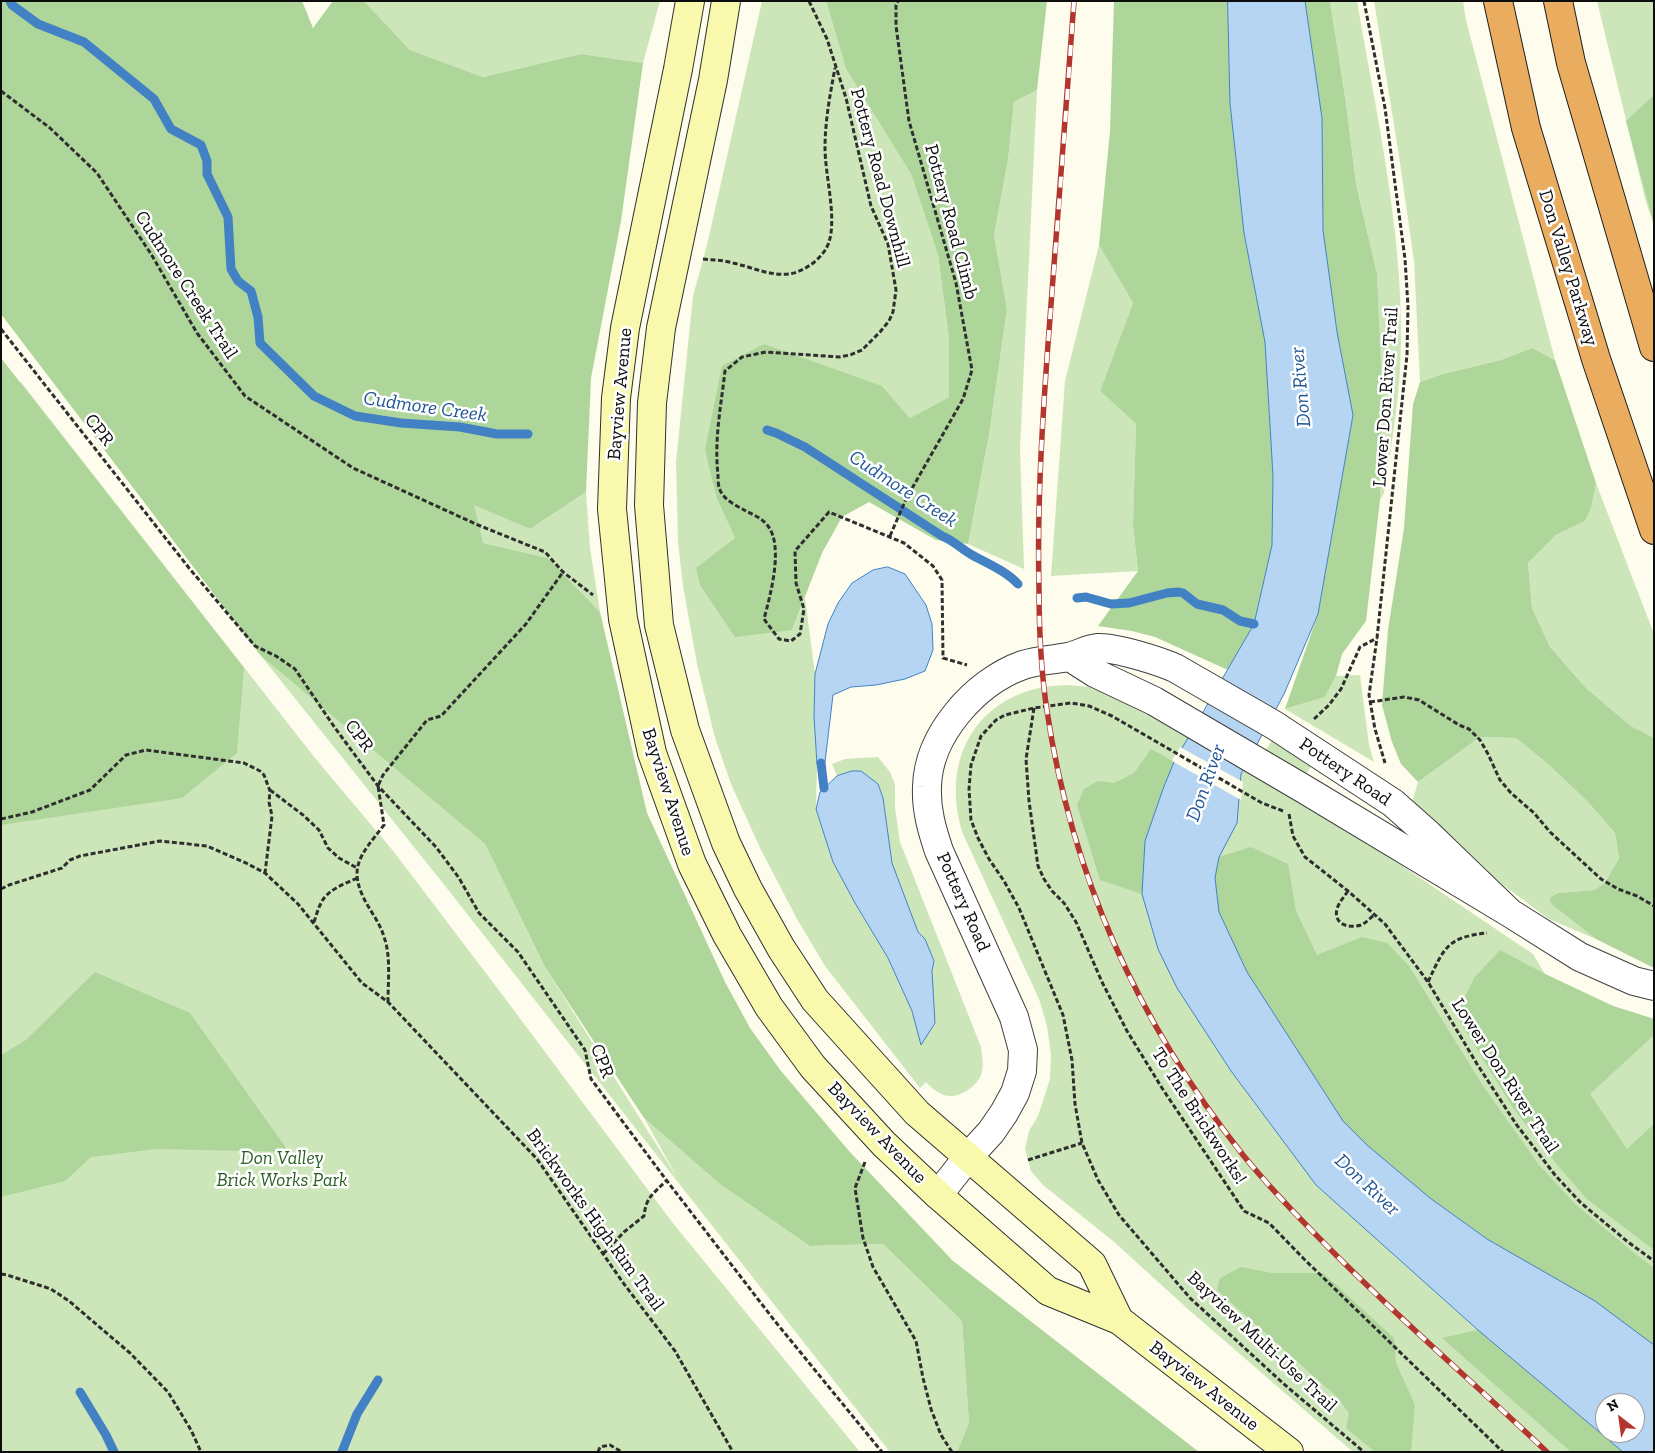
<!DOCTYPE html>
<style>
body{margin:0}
#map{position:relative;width:1655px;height:1453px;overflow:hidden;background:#fefced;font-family:"Zilla Slab",serif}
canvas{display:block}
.frame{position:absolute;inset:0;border:2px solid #0d0d0d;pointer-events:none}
.north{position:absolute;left:1595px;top:1393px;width:50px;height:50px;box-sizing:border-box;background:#fff;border:1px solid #9e9e9e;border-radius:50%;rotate:330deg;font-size:14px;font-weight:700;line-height:20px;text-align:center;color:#0d0d0d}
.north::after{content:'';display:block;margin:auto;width:18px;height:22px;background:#b3362e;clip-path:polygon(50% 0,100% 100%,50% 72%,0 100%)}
</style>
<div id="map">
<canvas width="1655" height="1453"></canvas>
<div class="frame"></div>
<div class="north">N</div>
</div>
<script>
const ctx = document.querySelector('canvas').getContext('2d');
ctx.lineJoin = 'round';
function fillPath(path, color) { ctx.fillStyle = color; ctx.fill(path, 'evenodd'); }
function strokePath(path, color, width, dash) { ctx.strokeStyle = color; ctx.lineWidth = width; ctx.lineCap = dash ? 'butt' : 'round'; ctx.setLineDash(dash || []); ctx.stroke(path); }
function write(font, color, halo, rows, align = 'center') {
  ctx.font = font + ' "Zilla Slab",serif'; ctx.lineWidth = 5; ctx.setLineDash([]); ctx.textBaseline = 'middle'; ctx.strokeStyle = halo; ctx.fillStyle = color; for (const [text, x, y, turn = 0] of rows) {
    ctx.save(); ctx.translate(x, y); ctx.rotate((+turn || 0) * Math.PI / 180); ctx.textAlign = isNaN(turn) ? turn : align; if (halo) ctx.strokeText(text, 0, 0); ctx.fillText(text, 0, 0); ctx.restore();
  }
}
const green = new Path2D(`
 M 364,1 L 660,1 L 643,63 L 581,54 L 483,77 L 410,50 Z
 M 762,1 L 826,1 L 846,69 L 911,174 L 938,255 L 949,338 L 949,397 L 910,418 L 882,386 L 717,499 L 735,538 L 792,630 L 805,598 L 815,674 L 814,717 L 817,764 L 816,809 L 833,862 L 855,903 L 888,958 L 912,1011 L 922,1044 L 934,961 L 925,939 L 918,932 L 892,863 L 883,798 L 878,784 L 852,771 L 837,776 L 832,764 L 845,759 L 878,757 L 890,772 L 895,785 L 895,808 L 900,842 L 981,1047 C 982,1056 984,1067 981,1075 C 977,1086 961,1097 949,1096 C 940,1095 932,1089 926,1082 L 920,1088 L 825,966 L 797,919 L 761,850 L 731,784 L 715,738 L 697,664 L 683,586 L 678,542 L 676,462 L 693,296 L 707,245 Z
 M 1330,1 L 1357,1 C 1376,113 1402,225 1401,339 C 1401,390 1392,442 1384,493 L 1380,500 L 1381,391 L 1377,274 L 1356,184 L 1346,103 Z
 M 1374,1 L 1463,1 L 1466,20 L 1555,360 L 1532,348 L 1501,360 L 1443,374 L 1420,382 L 1414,261 L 1399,156 Z
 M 1597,1 L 1654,1 L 1654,225 L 1646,202 Z
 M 1037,90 L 1020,449 L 1024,569 L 968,544 L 989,435 L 1007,309 L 994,235 L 1008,160 L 1014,102 Z
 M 1099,245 L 1133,303 L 1100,391 L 1136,424 L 1133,525 L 1138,571 L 1051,576 L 1065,381 Z
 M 21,382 L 315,758 L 394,852 L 501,993 L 672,1222 L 860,1452 L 1,1452 L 1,410 Z
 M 1596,483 L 1654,634 L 1654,738 L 1631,726 L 1586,688 L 1550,647 L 1532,608 L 1528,563 L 1556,535 L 1585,521 L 1591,509 Z
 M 586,492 L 590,548 L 600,612 L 548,558 L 483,543 L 473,504 L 530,529 Z
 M 261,656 L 485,844 L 545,967 L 678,1179 L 644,1118 L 721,1185 L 810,1246 L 883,1244 L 962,1321 L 969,1423 L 957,1452 L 890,1452 L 442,882 Z
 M 1360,675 L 1369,745 L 1374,762 L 1285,709 L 1325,697 L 1336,676 Z
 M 1066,685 L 1091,687 L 1117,698 L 1316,808 L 1533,954 L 1545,974 L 1613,1006 L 1654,1019 L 1654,1452 L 1353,1452 L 1189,1310 L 1113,1241 L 1043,1185 L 1031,1171 L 1025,1149 L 1029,1131 L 1038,1116 L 1050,1079 L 1051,1055 L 1047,1026 L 1039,999 L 963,834 C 938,756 981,687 1066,685 ZM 1605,1403 L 1635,1403 L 1635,1433 L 1605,1433 Z
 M 1480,737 L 1516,738 L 1547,763 L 1588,802 L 1615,833 L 1619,858 L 1605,883 L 1594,890 L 1558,893 L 1551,904 L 1596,939 L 1549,919 L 1503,885 L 1456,840 L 1412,803 L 1418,782 Z
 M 1273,739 L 1313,763 L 1305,776 L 1264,753 Z`);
const forest = new Path2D(`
 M 1,1 L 302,1 L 313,28 L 333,1 L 364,1 L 410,50 L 483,77 L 581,54 L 643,63 L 621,221 L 591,378 L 586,492 L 530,529 L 474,505 L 483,543 L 548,558 L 600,612 L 647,813 L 725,982 L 750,1028 L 781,1071 L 849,1151 L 952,1260 L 1199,1452 L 957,1452 L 969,1423 L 962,1321 L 883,1244 L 810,1246 L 721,1185 L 644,1118 L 545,967 L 485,844 L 261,656 L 1,314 Z
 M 826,1 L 1047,1 L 1037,90 L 1014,102 L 1008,160 L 994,235 L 1007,309 L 989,435 L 968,544 L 936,540 L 869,502 L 842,517 L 822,553 L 792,630 L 735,637 L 700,585 L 696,568 L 735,538 L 717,499 L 705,450 L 722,366 L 764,344 L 882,386 L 910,418 L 949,397 L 949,338 L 938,255 L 911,174 L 846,69 Z
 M 1114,1 L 1228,1 L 1230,103 L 1244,233 L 1265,342 L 1273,476 L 1272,545 L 1254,624 L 1228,670 L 1155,637 L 1132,631 L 1098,626 L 1138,571 L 1133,525 L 1136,424 L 1100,391 L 1133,303 L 1099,245 L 1110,131 Z
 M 1305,1 L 1330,1 L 1346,103 L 1356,184 L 1377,274 L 1382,391 L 1380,500 L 1366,621 L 1342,654 L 1336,676 L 1325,697 L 1285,709 L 1318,614 L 1353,415 L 1337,332 L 1323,230 L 1322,118 Z
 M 1654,95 L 1654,225 L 1626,121 Z
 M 1532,348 L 1555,360 L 1596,483 L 1591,509 L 1585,521 L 1556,535 L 1528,563 L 1532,608 L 1550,647 L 1586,688 L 1631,726 L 1654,738 L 1654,968 L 1596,939 L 1551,904 L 1550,898 L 1558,893 L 1594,890 L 1605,883 L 1619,858 L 1615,833 L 1588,802 L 1547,763 L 1516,738 L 1480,737 L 1418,782 L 1401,764 L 1392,742 L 1382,705 L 1388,630 L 1404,528 L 1413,404 L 1420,382 L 1443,374 L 1501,360 Z
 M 1,358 L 244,668 L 237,753 L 182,798 L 1,825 Z
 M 1151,749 L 1174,762 L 1163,789 L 1145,841 L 1142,894 L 1100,880 L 1077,805 L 1084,789 L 1098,781 L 1114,783 L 1134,773 Z
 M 1251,847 L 1288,864 L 1296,911 L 1317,955 L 1362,937 L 1387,943 L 1409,966 L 1483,1086 L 1539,1165 L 1576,1205 L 1638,1256 L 1654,1268 L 1654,1345 L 1595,1301 L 1487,1239 L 1430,1198 L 1367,1145 L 1343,1121 L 1247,972 L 1219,912 L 1215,878 L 1219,857 Z
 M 1500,950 L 1545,974 L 1613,1006 L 1654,1019 L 1654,1035 L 1590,1094 L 1627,1149 L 1654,1124 L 1654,1250 L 1587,1199 L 1559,1167 L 1513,1108 L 1456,1015 L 1474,978 Z
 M 95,972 L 190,1013 L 289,1152 L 156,1149 L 91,1157 L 65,1181 L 1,1197 L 1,1055 L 26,1040 Z
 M 1241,1267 L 1272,1273 L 1323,1273 L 1394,1338 L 1396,1363 L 1415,1405 L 1411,1452 L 1375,1452 L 1346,1428 L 1349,1413 L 1337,1397 L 1217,1290 L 1220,1278 Z
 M 1478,1330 L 1623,1452 L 1571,1452 L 1442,1338 Z`);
const water = new Path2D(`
 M 1228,1 L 1305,1 L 1322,118 L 1323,230 L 1337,332 L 1353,415 L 1318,614 L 1284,694 L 1241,774 L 1237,823 L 1219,857 L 1215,878 L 1219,912 L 1247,972 L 1343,1121 L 1367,1145 L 1430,1198 L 1487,1239 L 1595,1301 L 1654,1345 L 1654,1452 L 1623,1452 L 1478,1330 L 1316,1185 L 1231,1071 L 1177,988 L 1158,949 L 1142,894 L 1145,841 L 1163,789 L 1174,762 L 1254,624 L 1272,545 L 1273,476 L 1265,342 L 1244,233 L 1230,103 ZM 1605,1403 L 1635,1403 L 1635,1433 L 1605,1433 Z
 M 888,567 L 905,574 L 926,605 L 932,624 L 933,650 L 925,671 L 905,679 L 876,685 L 851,687 L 833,695 L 825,762 L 817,764 L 814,717 L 815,674 L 828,624 L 838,603 L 852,583 L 873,570 Z
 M 852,771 L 861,771 L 878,784 L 883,798 L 892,863 L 918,932 L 925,939 L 934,961 L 932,971 L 935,1023 L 921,1045 L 912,1011 L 888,958 L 855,903 L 833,862 L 816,809 L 820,792 L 837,776 Z`);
const pier = new Path2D(`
 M 1180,747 L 1243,782 L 1241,800 L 1172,761 Z`);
const stream = new Path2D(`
 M 10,1 L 12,5 L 38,24 L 84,42 L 154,99 L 171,129 L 201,145 L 207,161 L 207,174 L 228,217 L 231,269 L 238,281 L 251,291 L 258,317 L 260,343 L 314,396 L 355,416 L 401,423 L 460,427 L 497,434 L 528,434
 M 767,430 L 776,433 L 805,447 L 942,536 C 953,540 961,549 972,555 C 987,563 1006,571 1018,584
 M 1077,598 L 1086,597 L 1111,604 L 1129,603 L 1167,593 L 1179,592 L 1183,593 L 1197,604 L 1223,610 L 1240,621 L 1254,624
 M 821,763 L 824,788
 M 80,1392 L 106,1435 L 114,1452
 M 342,1452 L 357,1414 L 378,1380`);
const path = new Path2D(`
 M 809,1 L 827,39 L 846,98 L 871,206 L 888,244 L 896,290 L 893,312 L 889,321 L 880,332 L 862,350 L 850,355 L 839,357 L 766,352 L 742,357 L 725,371 C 721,406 714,440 718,475 C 718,479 718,486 720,490 C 724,500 737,506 746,511 C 754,515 763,519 768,526 C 784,547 770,596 764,619 L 779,639 L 791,641 L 800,634 L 804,609 L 796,583 L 795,551 L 829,512 L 904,543 L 933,566 L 942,580 L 943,658 L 967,665
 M 1364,1 L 1385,108 L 1405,259 L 1408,306 L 1407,355 L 1377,638 L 1369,695 L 1375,729 L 1385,763
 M 1,91 L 50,128 L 97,173 L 151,254 L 197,333 L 245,396 L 353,468 L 478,525 L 545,552 L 563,572 L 593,595
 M 703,259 C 713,260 723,260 733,263 C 752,267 769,276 789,274 C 804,272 824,258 829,242 C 837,217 825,175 825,148 C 825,121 830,95 835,68
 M 1,329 L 189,568 L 255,646 L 276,656 L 295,669 L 335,728 L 378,786 L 436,847 L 459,878 L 479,913 L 518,952 L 585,1050 L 591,1079 L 667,1181 L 774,1320 L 882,1452
 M 890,536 L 906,499 L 963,399 L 972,370 L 956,283 L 909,121 L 896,26 L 896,5 L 898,1
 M 1370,702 L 1404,697 L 1419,700 L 1459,725 L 1469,729 L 1480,740 L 1488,754 L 1500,780 L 1511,793 L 1534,813 L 1550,832 L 1601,879 L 1618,889 L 1637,896 L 1654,906
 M 1034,708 L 1026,759 L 1029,801 L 1038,866 L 1044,879 L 1052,891 L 1064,903 L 1076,922 L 1102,982 L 1127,1031 L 1162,1088 L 1244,1211 L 1269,1223 L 1304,1259 L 1503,1452
 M 1314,719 L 1329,705 L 1341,689 L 1360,647 L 1377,638
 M 270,790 L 303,815 L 319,830 L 328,848 L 339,858 L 357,868
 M 1283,811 L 1262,803 L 1112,716 L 1089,706 L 1071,703 L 1034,708 L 1005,715 L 996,720 L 981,736 L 971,765 L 969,789 L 971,820 L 978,838 L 989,859 L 1004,881 L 1019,908 L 1063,1015 L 1072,1060 L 1075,1104 L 1082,1143 L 1098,1180 L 1119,1215 L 1190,1298 L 1285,1385 L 1364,1452
 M 1289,814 L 1293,836 L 1305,857 L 1348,891 L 1385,924 L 1428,982 L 1477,1064 L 1516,1124 L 1555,1175 L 1581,1203 L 1628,1242 L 1654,1261
 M 1,819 L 32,812 L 90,790 L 126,755 L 146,750 L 244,763 L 260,771 L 264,775 L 270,791 L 269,802 L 272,816 L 265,873
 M 1,889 L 9,885 L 62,868 L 70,860 L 80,856 L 160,841 L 207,846 L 246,863 L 265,873 L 298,904 L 362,983 L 388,1002 L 537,1159 L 624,1284 L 675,1351 L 733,1452
 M 1348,891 C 1344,897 1339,902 1337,909 C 1333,924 1349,929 1361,925 C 1366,923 1370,918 1374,915
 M 314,922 C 316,916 318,909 321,903 C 327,890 344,884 357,878
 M 1428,982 C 1444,948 1447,937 1487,933
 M 388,1002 C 388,981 391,956 384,937 C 381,926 374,916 368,906 C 346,868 360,856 384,825 L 378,786 L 383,775 L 427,720 L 441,716 L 526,624 L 563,572
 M 1028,1160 L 1082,1143
 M 865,1162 L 855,1188 L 863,1238 L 873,1267 L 916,1341 L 923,1378 L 931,1409 L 941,1435 L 952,1452
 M 603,1254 L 624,1232 L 644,1216 C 646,1197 653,1194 666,1181
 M 1,1274 L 7,1275 L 51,1289 L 69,1301 L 130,1353 L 168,1392 L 191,1430 L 201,1452
 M 598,1452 L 600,1447 L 610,1445 L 622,1452`);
const tertiary = new Path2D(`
 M 1070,657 L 1095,673 L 1154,701 L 1304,789 L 1510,913 L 1580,957 L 1634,981 L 1654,986
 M 938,1195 L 968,1157 L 991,1132 L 1004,1113 L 1015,1093 L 1022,1071 L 1023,1050 L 1014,1017 L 939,851 C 932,830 926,810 927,787 C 928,735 975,682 1023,665 C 1038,660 1054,660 1068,657 C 1078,655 1087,649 1098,648 C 1115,647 1159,661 1175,668 L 1274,725 L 1393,803 L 1428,834 L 1510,913`);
const secondary = new Path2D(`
 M 690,1 L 678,69 L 625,328 L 616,398 L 612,509 L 623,619 L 652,753 L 692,864 L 727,935 L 769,1007 L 813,1067 L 884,1144 L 938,1195 L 1048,1291 L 1119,1320 L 1289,1452
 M 726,1 L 713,80 L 661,328 L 652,403 L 649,505 L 659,625 L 685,730 L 726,843 L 748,889 L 781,948 L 815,1000 L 917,1113 L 1092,1264 L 1119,1320`);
const motorway = new Path2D(`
 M 1498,1 L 1526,128 L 1596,359 L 1654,530
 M 1558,1 L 1571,63 L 1654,347`);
const rail = new Path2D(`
 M 1074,1 C 1066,116 1057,230 1048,344 C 1042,426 1037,507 1039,589 C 1039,630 1041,671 1047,711 C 1072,878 1139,1024 1243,1155 C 1269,1187 1297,1216 1326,1245 C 1397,1317 1474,1383 1547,1452`);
const streetNames = [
 ["Pottery Road Downhill",880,178,75],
 ["Pottery Road Climb",951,222,75],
 ["Don Valley Parkway",1568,268,73],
 ["Cudmore Creek Trail",186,285,57],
 ["Bayview Avenue",620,394,-85],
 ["Lower Don River Trail",1386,397,-86],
 ["CPR",99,430,52],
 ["CPR",359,736,53],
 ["Pottery Road",1345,772,34],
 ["Bayview Avenue",668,792,72],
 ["Pottery Road",963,902,66],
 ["CPR",602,1061,68],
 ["Lower Don River Trail",1505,1076,57],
 ["To The Brickworks!",1199,1116,57],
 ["Bayview Avenue",877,1133,46],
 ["Brickworks High Rim Trail",595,1220,54],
 ["Bayview Multi-Use Trail",1262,1342,43],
 ["Bayview Avenue",1204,1386,38]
];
const parkNames = [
 ["Don Valley",282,1159],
 ["Brick Works Park",282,1181]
];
const waterNames = [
 ["Don River",1301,387,-95],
 ["Cudmore Creek",425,407,8],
 ["Cudmore Creek",903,489,33],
 ["Don River",1206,783,-70],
 ["Don River",1367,1185,43]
];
fillPath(green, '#cce6b9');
fillPath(forest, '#aed59a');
fillPath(water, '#b5d5f2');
strokePath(water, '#4282c4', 1);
fillPath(pier, '#fefced');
strokePath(stream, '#4282c4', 9);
strokePath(tertiary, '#404040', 30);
strokePath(secondary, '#2f2f2f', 30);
strokePath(motorway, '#1e1e1e', 30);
strokePath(path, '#2f2f2f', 3, [5, 2.5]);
strokePath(tertiary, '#fff', 28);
strokePath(secondary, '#f9f9ad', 28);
strokePath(motorway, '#eaad5f', 28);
strokePath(rail, '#b3362e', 5.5);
strokePath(rail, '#fff', 4, [11]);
write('19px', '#0d0d0d', '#fff', streetNames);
write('italic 19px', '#285f22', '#fff', parkNames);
write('italic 20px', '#1f5595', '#fff', waterNames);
</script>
